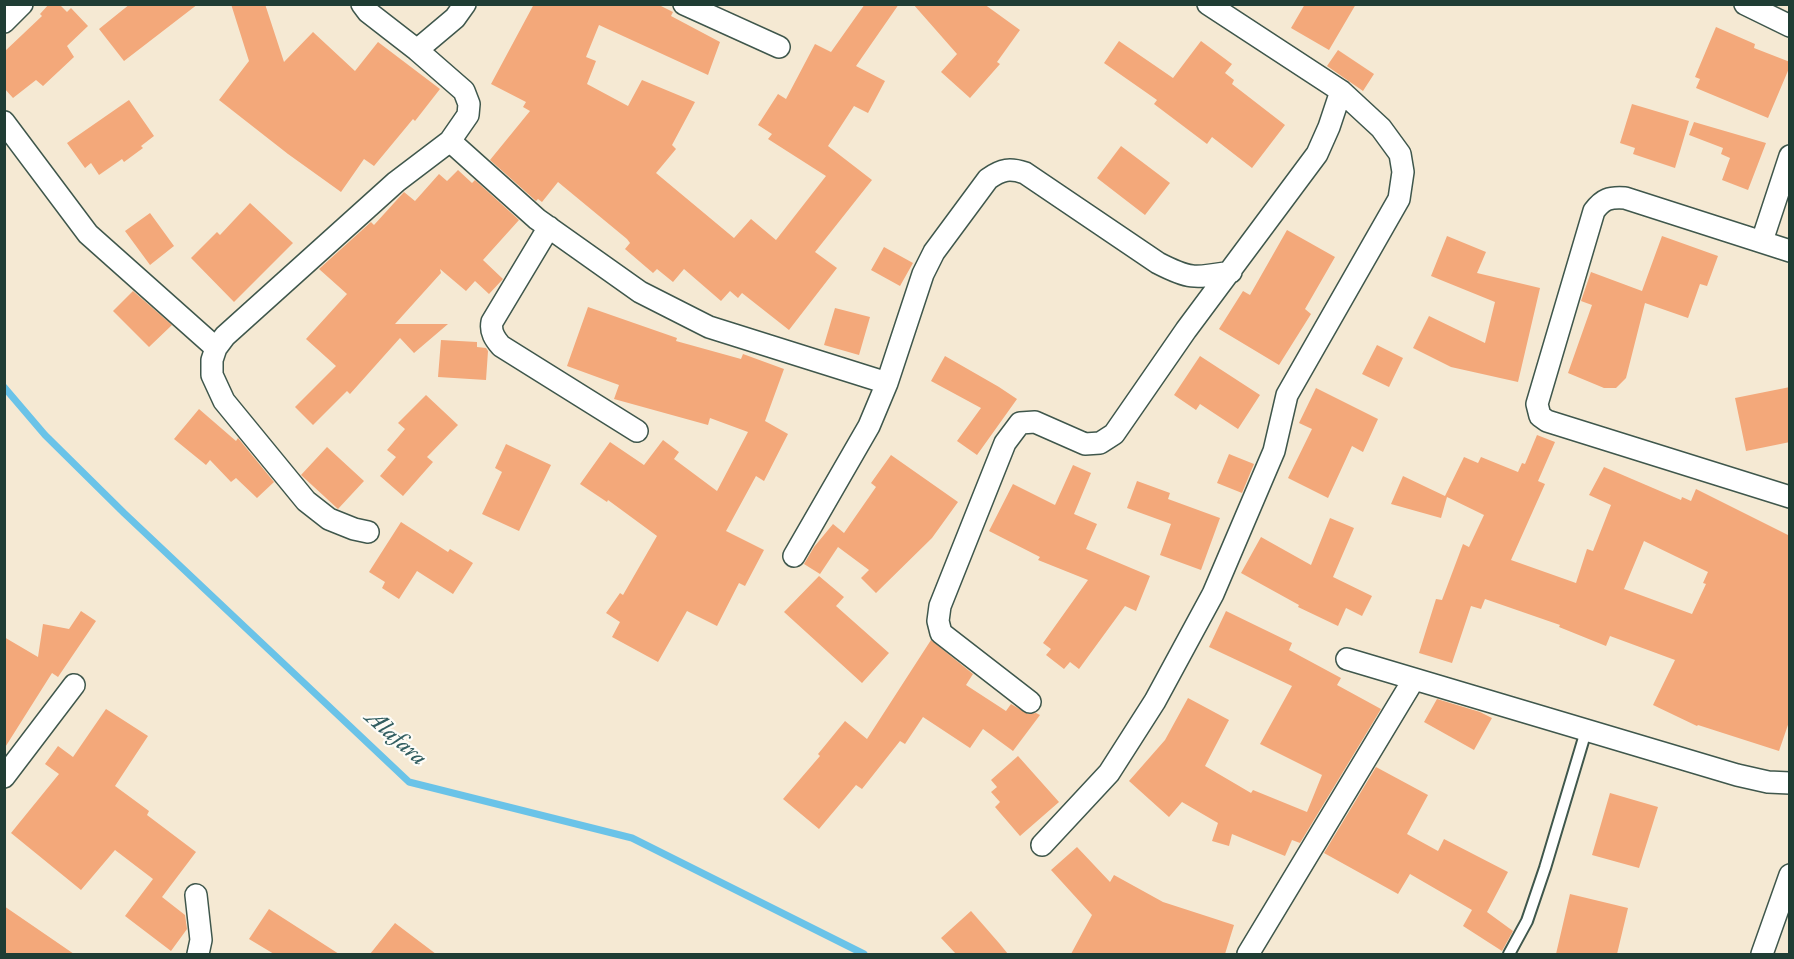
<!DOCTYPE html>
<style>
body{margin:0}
#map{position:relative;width:1794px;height:959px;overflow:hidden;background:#f5e9d3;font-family:"IM FELL Double Pica",serif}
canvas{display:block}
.frame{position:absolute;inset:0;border:6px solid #1f3d34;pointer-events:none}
</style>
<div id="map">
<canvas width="1794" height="959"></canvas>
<div class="frame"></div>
</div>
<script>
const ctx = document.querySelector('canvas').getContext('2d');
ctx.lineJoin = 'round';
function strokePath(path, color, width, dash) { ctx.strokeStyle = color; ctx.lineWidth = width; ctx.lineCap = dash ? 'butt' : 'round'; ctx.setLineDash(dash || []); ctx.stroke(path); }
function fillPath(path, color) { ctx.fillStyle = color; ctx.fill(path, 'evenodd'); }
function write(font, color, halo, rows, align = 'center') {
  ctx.font = font + ' "IM FELL Double Pica",serif'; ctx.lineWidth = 4.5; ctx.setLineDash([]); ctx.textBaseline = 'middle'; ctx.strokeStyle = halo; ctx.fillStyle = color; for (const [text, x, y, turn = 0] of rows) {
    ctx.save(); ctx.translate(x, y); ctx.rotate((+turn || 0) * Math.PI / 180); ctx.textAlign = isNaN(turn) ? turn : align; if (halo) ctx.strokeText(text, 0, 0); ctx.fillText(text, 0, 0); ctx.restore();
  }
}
const stream = new Path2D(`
 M 4,387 L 45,435 L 124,513 L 409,782 L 632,838 L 864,954`);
const building = new Path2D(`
 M 49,4 L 59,4 L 67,12 L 71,8 L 88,26 L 67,46 L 74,57 L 43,86 L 36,80 L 13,98 L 4,88 L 4,52 L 42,16 L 40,14 Z
 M 130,4 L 198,4 L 124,61 L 99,29 Z
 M 231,4 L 265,4 L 284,62 L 313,32 L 355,71 L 378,42 L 440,89 L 415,121 L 413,119 L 374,166 L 364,159 L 341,192 L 288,154 L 219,100 L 249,61 Z
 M 534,4 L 657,4 L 673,12 L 671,16 L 720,42 L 708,75 L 599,25 L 586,57 L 596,61 L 587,84 L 628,106 L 642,80 L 695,102 L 672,145 L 676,149 L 656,173 L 734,238 L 751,219 L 776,240 L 826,176 L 768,139 L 772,134 L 758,125 L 778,94 L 786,99 L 815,44 L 831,52 L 865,4 L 899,4 L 856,66 L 885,81 L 868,113 L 854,106 L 828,146 L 872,180 L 815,252 L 837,268 L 789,330 L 742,293 L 738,298 L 730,291 L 721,301 L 684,269 L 673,282 L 657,269 L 653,273 L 625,249 L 630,243 L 627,239 L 558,182 L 542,202 L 538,199 L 536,201 L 490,160 L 530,111 L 523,107 L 526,102 L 491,84 Z
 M 913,4 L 984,4 L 1020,30 L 997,62 L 1000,64 L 970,98 L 941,72 L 957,54 Z
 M 1305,4 L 1356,4 L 1329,50 L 1291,28 Z
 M 1716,27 L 1755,44 L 1754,48 L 1790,62 L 1790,66 L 1768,118 L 1696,88 L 1700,79 L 1695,77 Z
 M 1119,41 L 1173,78 L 1201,41 L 1232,64 L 1225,73 L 1234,80 L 1232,84 L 1285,125 L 1252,168 L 1212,137 L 1207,144 L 1154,104 L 1157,100 L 1104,63 Z
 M 1338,50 L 1374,74 L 1363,91 L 1327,66 Z
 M 129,100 L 154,136 L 141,146 L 143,148 L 124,162 L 122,159 L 99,175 L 91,163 L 85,168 L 67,143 Z
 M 1632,104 L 1689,121 L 1675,168 L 1633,154 L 1635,148 L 1620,143 Z
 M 1694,122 L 1766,143 L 1748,190 L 1722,180 L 1730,158 L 1721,154 L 1723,148 L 1689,135 Z
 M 1121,146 L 1170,183 L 1145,215 L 1097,178 Z
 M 458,170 L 472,183 L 475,180 L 519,220 L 483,260 L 503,279 L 489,294 L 475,281 L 466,291 L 440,269 L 441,273 L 395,324 L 448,324 L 414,353 L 400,338 L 350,394 L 347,391 L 313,425 L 295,407 L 336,366 L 306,339 L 347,294 L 319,269 L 371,222 L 374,225 L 404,192 L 415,201 L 439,174 L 447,181 Z
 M 250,203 L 293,243 L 234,302 L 191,258 L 217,232 L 220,235 Z
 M 150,213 L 174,246 L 150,265 L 125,231 Z
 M 1287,230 L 1335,257 L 1305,309 L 1311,314 L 1279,365 L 1219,329 L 1243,291 L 1250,295 Z
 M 1447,236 L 1486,252 L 1477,273 L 1540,288 L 1518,382 L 1451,367 L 1413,348 L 1429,316 L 1485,343 L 1495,302 L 1431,276 Z
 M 1662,236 L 1718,256 L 1707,286 L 1700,284 L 1688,318 L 1645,303 L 1626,378 L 1616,388 L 1604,388 L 1568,373 L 1592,305 L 1581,301 L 1591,272 L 1642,291 Z
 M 884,247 L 913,263 L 900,286 L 871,270 Z
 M 133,291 L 172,325 L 149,347 L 113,311 Z
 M 588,307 L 677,338 L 676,341 L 741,359 L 743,354 L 784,369 L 765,421 L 788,434 L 764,481 L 756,476 L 726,531 L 764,550 L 745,586 L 739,583 L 717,626 L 687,611 L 658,662 L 612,637 L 620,622 L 606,613 L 620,593 L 623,595 L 657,536 L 608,500 L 607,502 L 580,484 L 610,442 L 644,465 L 663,440 L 679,452 L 674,459 L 717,491 L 748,432 L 710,418 L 708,425 L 614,399 L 619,385 L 567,366 Z
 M 835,308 L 870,317 L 859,355 L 824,345 Z
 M 441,340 L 477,342 L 477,347 L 486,348 L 488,351 L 486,380 L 438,377 Z
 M 1377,345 L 1403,358 L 1389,387 L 1362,374 Z
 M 945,356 L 999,387 L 1017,399 L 977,455 L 957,441 L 981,408 L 931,381 Z
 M 1200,356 L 1260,395 L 1238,429 L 1200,404 L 1196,410 L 1174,395 Z
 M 1790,387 L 1790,442 L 1746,451 L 1735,398 Z
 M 1316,388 L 1378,419 L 1363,452 L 1352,446 L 1328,498 L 1288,478 L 1312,429 L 1299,423 Z
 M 426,395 L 458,425 L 427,457 L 433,462 L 403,496 L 380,476 L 396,457 L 387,450 L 405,429 L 398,423 Z
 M 199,409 L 236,441 L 238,438 L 274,482 L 257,498 L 236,478 L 231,482 L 210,460 L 206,465 L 174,439 Z
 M 1537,435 L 1555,442 L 1538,481 L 1545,484 L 1511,560 L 1576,583 L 1587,549 L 1593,551 L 1611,505 L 1589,495 L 1604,467 L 1681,500 L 1682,497 L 1691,501 L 1696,489 L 1790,536 L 1790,719 L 1779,751 L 1698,725 L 1697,726 L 1653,705 L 1675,660 L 1610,636 L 1606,646 L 1559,627 L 1560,625 L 1485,599 L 1481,609 L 1471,606 L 1452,663 L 1419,653 L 1436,599 L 1442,600 L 1463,544 L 1469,547 L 1484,515 L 1447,497 L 1441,518 L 1391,504 L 1403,476 L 1445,496 L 1464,457 L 1478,463 L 1481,457 L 1518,472 L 1522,463 L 1525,464 ZM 1644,541 L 1708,572 L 1703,583 L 1706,584 L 1692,614 L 1624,589 Z
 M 506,444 L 551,465 L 519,531 L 482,514 L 502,472 L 495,468 Z
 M 327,447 L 364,481 L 338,509 L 301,475 Z
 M 1229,454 L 1254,464 L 1242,493 L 1217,483 Z
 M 891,455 L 958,502 L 932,538 L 876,593 L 861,578 L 869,570 L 838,547 L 820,574 L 804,564 L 814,547 L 833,524 L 844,533 L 876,487 L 871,483 Z
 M 1073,465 L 1091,473 L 1074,514 L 1097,524 L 1086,549 L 1150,576 L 1136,611 L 1125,606 L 1079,669 L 1070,662 L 1064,669 L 1046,655 L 1051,649 L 1043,643 L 1088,580 L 1038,560 L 1040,557 L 989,531 L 1013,484 L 1055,505 Z
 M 1137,481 L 1170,493 L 1168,499 L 1220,518 L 1201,570 L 1160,555 L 1171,524 L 1127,508 Z
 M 1330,518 L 1354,528 L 1333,577 L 1372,596 L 1362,616 L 1346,608 L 1338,626 L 1298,607 L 1299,605 L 1241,573 L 1261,537 L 1311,565 Z
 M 401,522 L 448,552 L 450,549 L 473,563 L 453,594 L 417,571 L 399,599 L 382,588 L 385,582 L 369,572 Z
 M 819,576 L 844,597 L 836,606 L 889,653 L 862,683 L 784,612 Z
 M 81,611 L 96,621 L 58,677 L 52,673 L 4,749 L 4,637 L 38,657 L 43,624 L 69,629 Z
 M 1226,611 L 1292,643 L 1289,650 L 1341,678 L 1337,685 L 1381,709 L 1300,843 L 1292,840 L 1285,856 L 1232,834 L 1229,846 L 1212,841 L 1218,823 L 1182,802 L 1169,817 L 1129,781 L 1165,740 L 1188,698 L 1229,720 L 1205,766 L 1251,793 L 1253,790 L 1307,812 L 1322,775 L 1260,744 L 1292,686 L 1209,647 Z
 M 931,640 L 973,674 L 966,685 L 1006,711 L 1011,704 L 1028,714 L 1036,713 L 1040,715 L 1013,751 L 983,729 L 970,748 L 923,717 L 905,744 L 900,741 L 862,789 L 856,785 L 819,829 L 783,799 L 820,756 L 818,754 L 845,721 L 867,739 Z
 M 1437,699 L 1480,712 L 1492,718 L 1474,750 L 1424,722 Z
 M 106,709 L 148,736 L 115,786 L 149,811 L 147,815 L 196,852 L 162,897 L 185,915 L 187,929 L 171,951 L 125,916 L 153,879 L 115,850 L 81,890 L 11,833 L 59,774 L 45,764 L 58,746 L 73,757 Z
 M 1018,756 L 1059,802 L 1020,836 L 995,807 L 1000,802 L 991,792 L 997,787 L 991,780 Z
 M 1376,767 L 1428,795 L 1407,834 L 1438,851 L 1444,839 L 1508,872 L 1487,912 L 1513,931 L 1502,951 L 1463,926 L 1472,910 L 1410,874 L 1398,894 L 1324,853 Z
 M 1610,793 L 1658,807 L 1639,868 L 1592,855 Z
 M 1077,847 L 1110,882 L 1114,875 L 1163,902 L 1234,925 L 1225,954 L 1071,954 L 1092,915 L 1051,870 Z
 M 1570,894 L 1628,908 L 1617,954 L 1556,954 Z
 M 4,906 L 74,954 L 4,954 Z
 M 269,909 L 339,954 L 274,954 L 249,939 Z
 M 971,911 L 999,943 L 1008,954 L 956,954 L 941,938 Z
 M 395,923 L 436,954 L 370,954 Z`);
const service = new Path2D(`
 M 1509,954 L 1527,921 L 1545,868 L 1586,731`);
const minor = new Path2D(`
 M 362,4 L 368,12 L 417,50 L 464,91 L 469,104 L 468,115 L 450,141 L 396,182 L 225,336 L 216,348 L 212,360 L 212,375 L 224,401 L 306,501 L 329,519 L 354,529 L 368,532
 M 684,4 L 779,47
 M 1745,4 L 1790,26
 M 4,22 L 22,4
 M 417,50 L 455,18 L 465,4
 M 4,122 L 88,234 L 216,348
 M 450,141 L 537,219 L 640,292 L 709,327 L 887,383
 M 549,227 L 492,322 C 490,332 495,339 501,346 L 637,431
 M 1762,241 L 1790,156
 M 1790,251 L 1625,198 C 1609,197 1603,199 1594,211 L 1537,404 L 1540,416 L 1547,421 L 1790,497
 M 794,556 L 869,426 L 887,383 L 923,274 L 934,252 L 988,179 C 1002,169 1010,168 1025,173 L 1158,263 C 1191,280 1195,278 1231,272
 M 1347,659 L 1737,775 L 1768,782 L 1790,783
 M 1030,702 L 941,633 L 938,621 L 940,606 L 1005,443 L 1020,423 L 1035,422 L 1085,444 L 1100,443 L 1114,434 L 1186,330 L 1317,154 L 1329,127 L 1341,91
 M 4,777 L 74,685
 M 1042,845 L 1109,773 L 1155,701 L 1213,594 L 1274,451 L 1287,395 L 1399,199 L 1403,172 L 1400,154 L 1381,128 L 1341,91 L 1208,4
 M 196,895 L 201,940 L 198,954
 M 1248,954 L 1414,679
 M 1762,954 L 1790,875`);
const waterNames = [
 ["Alafara",395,739,41]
];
strokePath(stream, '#6ac3e8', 7);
fillPath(building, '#f3a87a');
strokePath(service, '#3f574c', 14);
strokePath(minor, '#3f574c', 24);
strokePath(service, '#fff', 10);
strokePath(minor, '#fff', 21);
write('italic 24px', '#325e61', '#fdfcf7', waterNames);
</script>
